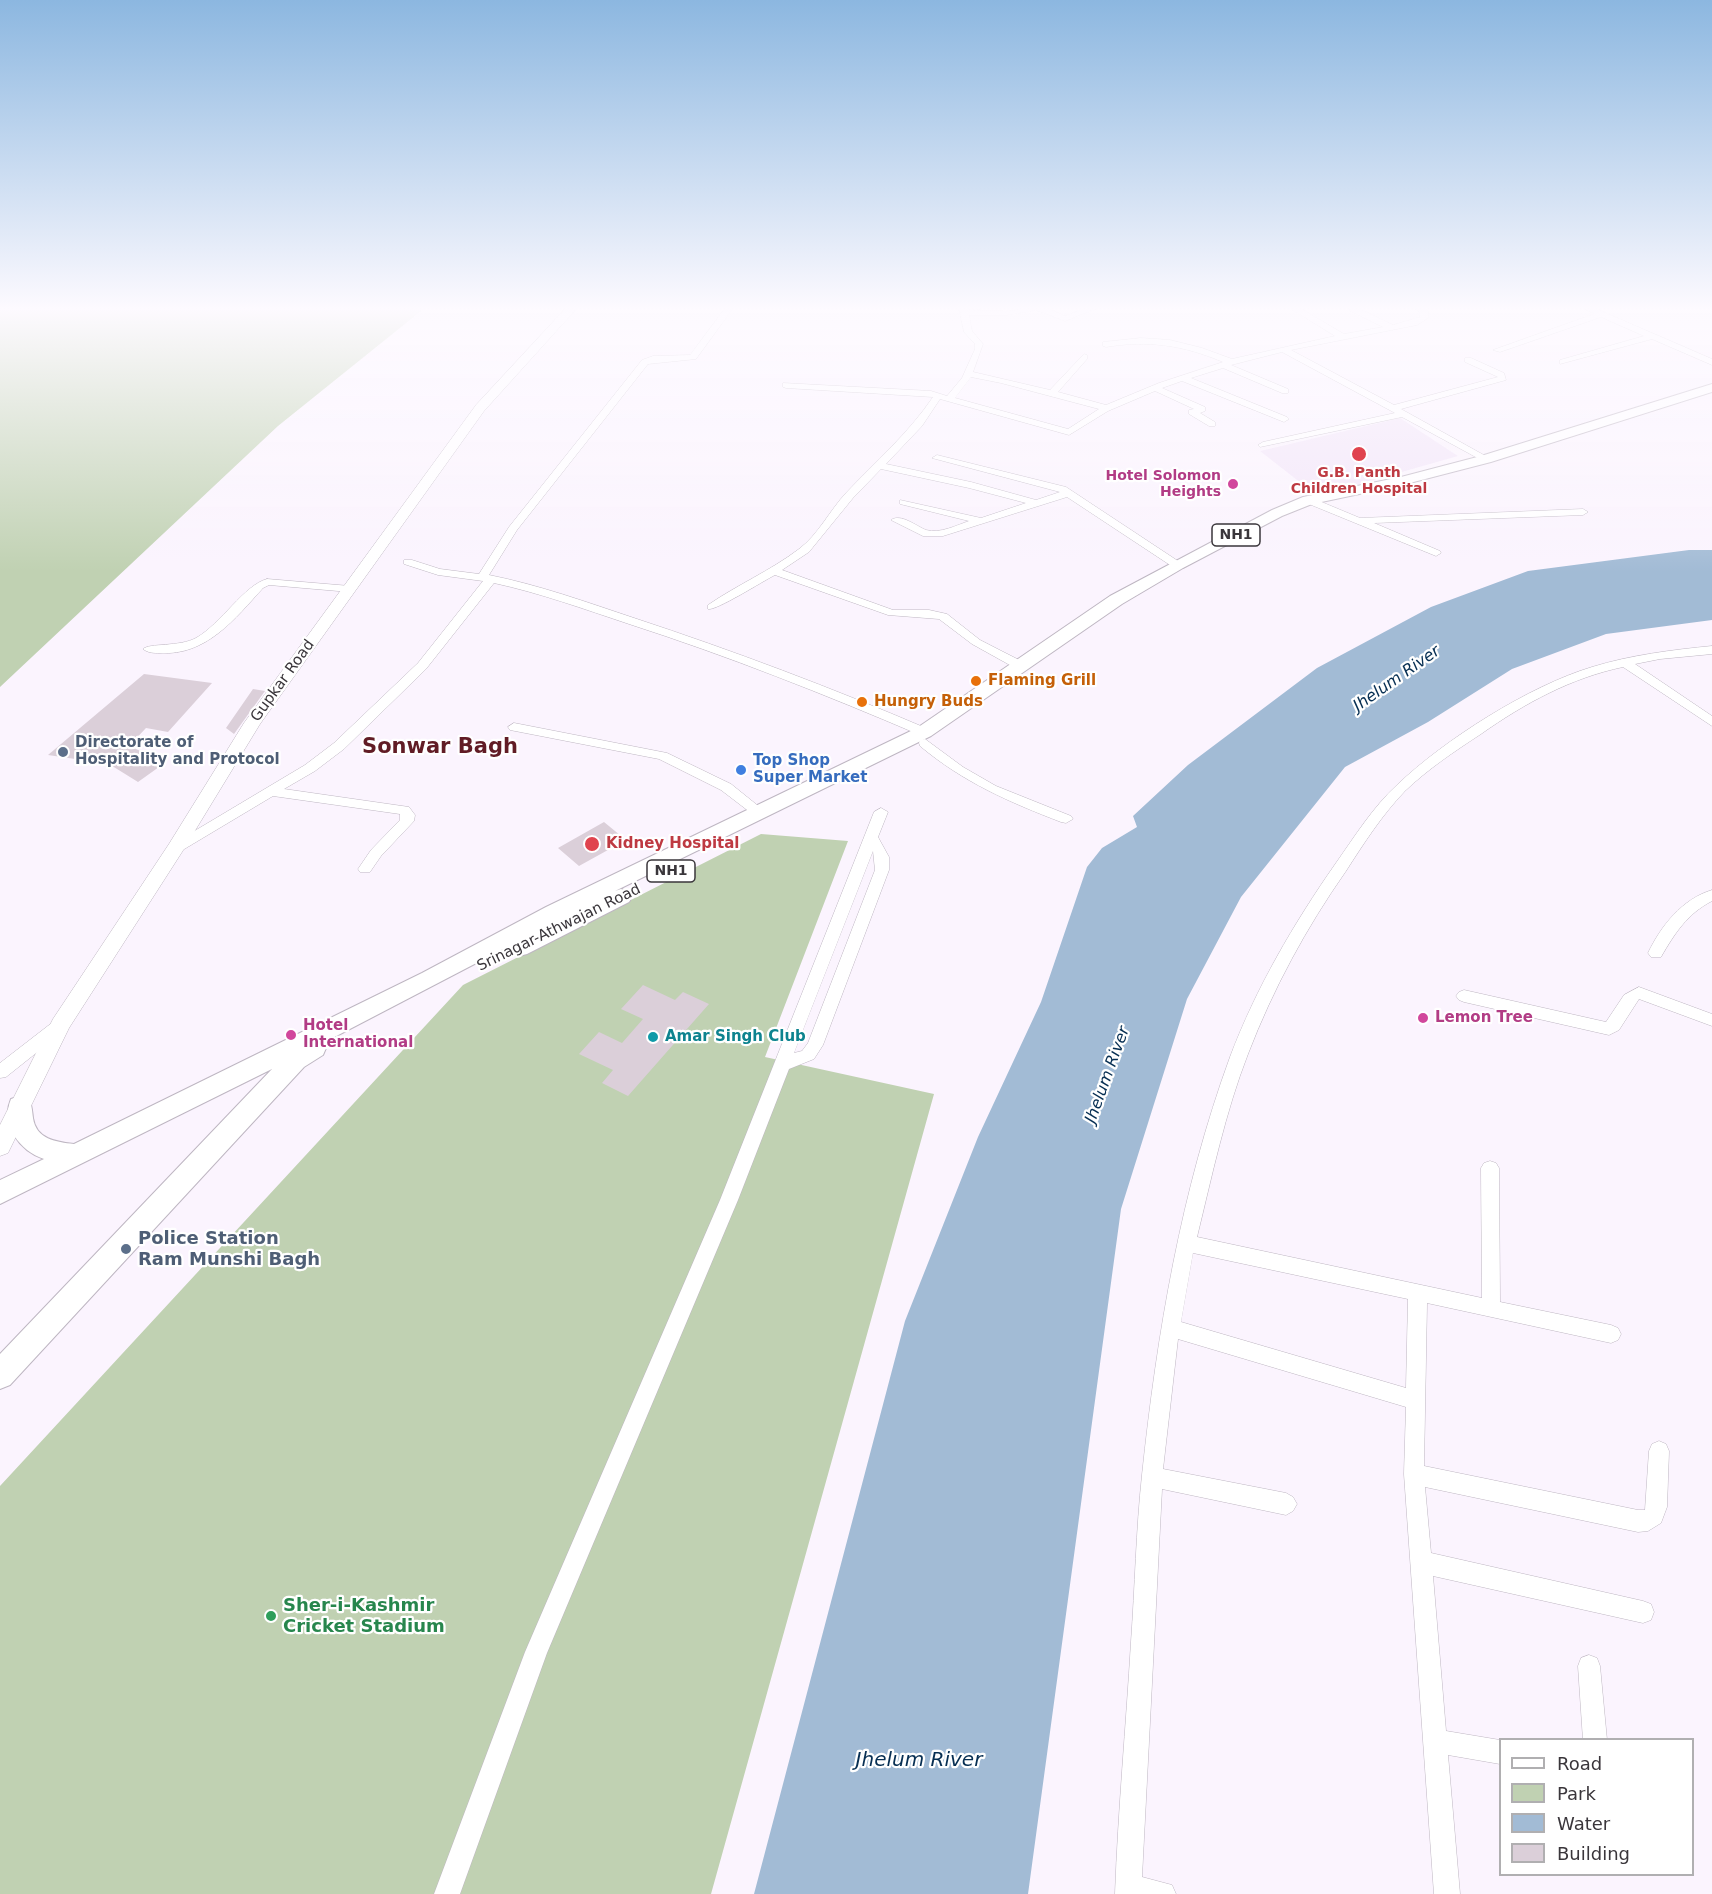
<!DOCTYPE html>
<style>
body{margin:0}
#map{position:relative;width:1712px;height:1894px;overflow:hidden;background:#fbf4fe;font-family:"DejaVu Sans",sans-serif}
canvas{display:block}
.legend{position:absolute;left:1499px;top:1738px;width:195px;height:138px;box-sizing:border-box;background:#fff;border:2px solid #b0afb1;margin:0;padding:8px 10px;list-style:none;font-size:18px;color:#3a363b}
.legend li{display:flex;align-items:center;gap:12px;height:30px}
.legend b{width:30px;border:2px solid #b0afb1}
</style>
<div id="map">
<canvas width="1712" height="1894"></canvas>
<ul class="legend">
<li><b style="height:8px;background:#fff"></b>Road</li>
<li><b style="height:16px;background:#c0d1b2"></b>Park</li>
<li><b style="height:16px;background:#a2bbd5"></b>Water</li>
<li><b style="height:16px;background:#dbcfd9"></b>Building</li>
</ul>
</div>
<script>
const ctx = document.querySelector('canvas').getContext('2d');
ctx.lineJoin = 'round';
function fillPath(path, color) { ctx.fillStyle = color; ctx.fill(path, 'evenodd'); }
function strokePath(path, color, width, dash) { ctx.strokeStyle = color; ctx.lineWidth = width; ctx.lineCap = dash ? 'butt' : 'round'; ctx.setLineDash(dash || []); ctx.stroke(path); }
function write(font, color, halo, rows, align = 'center') {
  ctx.font = font + ' "DejaVu Sans",sans-serif'; ctx.lineWidth = 4.5; ctx.setLineDash([]); ctx.textBaseline = 'middle'; ctx.strokeStyle = halo; ctx.fillStyle = color; for (const [text, x, y, turn = 0] of rows) {
    ctx.save(); ctx.translate(x, y); ctx.rotate((+turn || 0) * Math.PI / 180); ctx.textAlign = isNaN(turn) ? turn : align; if (halo) ctx.strokeText(text, 0, 0); ctx.fillText(text, 0, 0); ctx.restore();
  }
}
const built = new Path2D(`
 M 1400,418 L 1458,456 L 1349,487 L 1311,491 L 1260,451 Z`);
const green = new Path2D(`
 M 0,307 L 426,307 L 278,426 L 0,687 Z
 M 761,834 L 848,841 L 765,1057 L 934,1094 L 711,1894 L 0,1894 L 0,1486 L 463,985 Z`);
const water = new Path2D(`
 M 1689,550 L 1712,550 L 1712,620 L 1606,634 L 1512,669 L 1428,722 L 1345,767 L 1241,897 L 1187,999 L 1121,1209 L 1028,1894 L 754,1894 L 905,1321 L 978,1137 L 1041,1002 L 1087,867 L 1102,848 L 1137,827 L 1133,816 L 1188,765 L 1317,668 L 1431,607 L 1528,571 Z`);
const building = new Path2D(`
 M 144,674 L 212,683 L 168,732 L 146,728 L 129,746 L 166,762 L 138,782 L 109,764 L 48,755 Z
 M 253,689 L 265,691 L 234,734 L 226,728 Z
 M 604,822 L 626,840 L 579,866 L 558,848 Z
 M 643,985 L 675,1000 L 683,992 L 709,1004 L 628,1096 L 602,1083 L 613,1070 L 579,1054 L 599,1032 L 622,1043 L 643,1019 L 621,1009 Z`);
const minor = new Path2D(`
 M 726,307 L 734,307 L 696,359 L 648,364 L 517,530 L 489,575 C 539,585 586,602 634,618 C 734,651 832,688 928,729 L 930,732 L 928,735 L 920,735 C 824,694 728,656 629,624 C 584,609 540,593 494,583 L 426,669 L 344,749 L 315,771 L 284,789 L 409,807 L 415,815 L 414,821 L 381,856 L 370,872 L 360,872 L 358,869 L 371,850 L 400,820 L 400,814 L 273,796 L 181,851 L 171,851 L 169,848 L 171,845 L 305,765 L 334,743 L 418,663 L 483,581 L 438,575 L 404,564 L 404,560 L 412,560 L 440,569 L 479,574 L 509,527 L 642,360 L 653,356 L 690,355 Z
 M 959,307 L 967,307 L 968,310 L 1008,311 L 1045,307 L 1065,316 L 1089,307 L 1100,307 L 1065,321 L 1036,310 L 1008,315 L 969,315 L 972,331 L 983,344 L 973,372 L 1050,390 L 1084,354 L 1087,355 L 1087,359 L 1058,392 L 1106,405 L 1159,383 L 1223,362 C 1183,345 1148,340 1106,347 L 1103,346 L 1103,342 L 1141,338 L 1170,340 L 1202,348 L 1232,359 L 1335,336 L 1288,307 L 1298,307 L 1344,334 L 1383,327 L 1350,311 L 1350,307 L 1356,307 L 1393,325 L 1420,317 L 1420,312 L 1413,307 L 1423,307 L 1428,311 L 1428,318 L 1417,325 L 1291,350 L 1394,405 L 1498,377 L 1465,362 L 1465,358 L 1471,358 L 1504,373 L 1506,380 L 1401,409 L 1491,459 L 1483,461 L 1402,417 L 1260,447 L 1258,445 L 1263,442 L 1395,413 L 1282,352 L 1231,365 L 1288,389 L 1288,393 L 1282,393 L 1223,368 L 1191,378 L 1287,417 L 1289,419 L 1284,422 L 1182,381 L 1162,388 L 1205,407 L 1205,411 L 1200,413 L 1215,422 L 1215,426 L 1209,426 L 1189,414 L 1189,410 L 1194,409 L 1155,391 L 1108,411 L 1069,435 L 940,399 L 922,426 L 886,464 L 971,482 L 1036,500 L 1060,492 L 932,458 L 937,455 L 1066,487 L 1181,563 L 1181,567 L 1173,567 L 1067,497 L 943,536 L 923,536 L 891,520 C 901,513 916,526 926,530 C 940,534 957,525 969,521 L 900,504 L 900,500 L 981,518 L 1026,503 L 969,488 L 881,469 L 853,498 L 809,552 L 782,570 L 893,610 L 929,610 L 947,614 L 980,640 L 1025,663 L 1025,669 L 1017,669 L 972,644 L 939,619 L 888,615 L 775,575 C 763,581 716,611 708,609 L 708,605 C 737,585 770,571 799,549 C 818,535 830,510 846,493 C 876,461 908,434 933,397 L 786,388 L 783,387 L 783,383 L 931,391 L 947,396 L 962,378 L 975,349 L 975,344 L 964,332 ZM 971,377 L 1001,383 L 1099,409 L 1068,429 L 955,398 Z
 M 1582,307 L 1592,307 L 1712,359 L 1712,365 L 1652,339 L 1560,364 L 1560,360 L 1644,336 L 1601,317 L 1500,352 L 1493,350 L 1594,314 Z
 M 1304,498 L 1312,498 L 1360,518 L 1583,509 L 1588,512 L 1583,515 L 1374,523 L 1440,551 L 1441,553 L 1436,556 L 1304,502 Z
 M 267,579 L 350,586 L 356,589 L 350,592 L 269,585 L 263,588 C 235,619 206,656 160,653 C 154,653 148,653 143,649 C 149,643 180,647 196,638 C 221,624 244,585 267,579 Z
 M 1712,646 L 1712,654 L 1660,659 L 1635,664 L 1712,716 L 1712,726 L 1623,667 C 1571,678 1525,703 1481,734 C 1455,751 1428,769 1405,791 C 1382,815 1364,843 1346,871 C 1306,928 1273,989 1248,1054 C 1225,1113 1212,1176 1197,1237 L 1482,1298 L 1481,1168 L 1484,1163 L 1490,1161 L 1496,1163 L 1499,1168 L 1500,1302 L 1611,1325 L 1618,1328 L 1621,1334 L 1618,1340 L 1611,1343 L 1427,1303 L 1424,1466 L 1638,1510 L 1645,1510 L 1649,1451 L 1652,1444 L 1659,1441 L 1666,1444 L 1669,1451 L 1667,1507 L 1661,1523 L 1648,1531 L 1638,1532 L 1425,1487 L 1431,1553 L 1643,1601 L 1651,1604 L 1654,1612 L 1651,1620 L 1643,1623 L 1433,1576 L 1446,1731 L 1500,1740 L 1500,1764 L 1448,1755 L 1460,1894 L 1434,1894 L 1404,1474 L 1406,1407 L 1178,1339 L 1163,1469 L 1286,1493 L 1293,1497 L 1297,1504 L 1293,1511 L 1286,1515 L 1162,1489 L 1142,1877 L 1172,1885 L 1176,1894 L 1115,1894 C 1118,1811 1126,1726 1131,1642 C 1135,1587 1136,1530 1142,1475 C 1157,1333 1181,1191 1230,1057 C 1256,988 1294,923 1336,863 C 1355,836 1373,807 1397,785 C 1444,740 1529,686 1592,667 C 1631,655 1672,650 1712,646 ZM 1193,1253 L 1408,1299 L 1406,1388 L 1181,1322 Z
 M 514,723 L 667,753 L 731,784 L 767,813 L 765,816 L 755,816 L 721,790 L 659,759 L 510,730 L 508,727 Z
 M 925,739 L 963,767 L 996,786 L 1071,816 L 1073,819 L 1066,823 L 1061,822 C 1009,802 963,782 920,746 L 919,743 L 920,740 Z
 M 881,808 L 888,812 L 878,837 L 889,857 L 889,870 L 823,1045 L 814,1059 L 789,1069 L 738,1200 L 547,1653 L 460,1894 L 434,1894 L 525,1652 L 720,1200 L 874,812 ZM 873,851 L 875,870 L 808,1043 L 802,1051 L 794,1053 Z
 M 1712,890 L 1712,901 C 1687,914 1675,933 1661,957 L 1651,957 L 1648,953 C 1661,926 1682,899 1712,890 Z
 M 1639,987 L 1712,1014 L 1712,1026 L 1639,999 L 1619,1030 L 1609,1035 L 1464,1002 L 1459,1000 L 1456,996 L 1459,992 L 1464,990 L 1606,1022 L 1624,995 Z
 M 59,1020 L 65,1022 L 67,1026 L 65,1030 L 6,1077 L 0,1078 L 0,1063 L 53,1022 Z
 M 1589,1655 L 1597,1658 L 1600,1666 L 1607,1740 L 1583,1740 L 1578,1666 L 1581,1658 Z`);
const major = new Path2D(`
 M 567,307 L 578,307 L 484,411 L 260,724 L 182,852 L 69,1028 L 8,1153 L 0,1156 L 0,1125 L 53,1019 L 169,844 L 244,723 L 476,405 Z`);
const highway = new Path2D(`
 M 1712,384 L 1712,392 L 1491,462 L 1402,485 L 1312,504 L 1282,516 L 1183,568 L 1122,604 L 931,736 L 615,891 L 621,889 L 629,892 L 632,897 L 629,902 L 527,954 L 519,956 L 511,954 L 509,946 L 323,1043 L 326,1048 L 323,1055 L 304,1067 L 10,1385 L 0,1389 L 0,1354 L 272,1069 L 0,1204 L 0,1180 L 44,1159 C 20,1151 0,1125 11,1099 L 20,1096 L 29,1099 C 32,1106 32,1110 33,1118 C 36,1139 56,1142 74,1144 L 422,973 L 546,907 L 917,728 L 1110,596 L 1272,510 L 1303,497 L 1401,477 L 1481,456 Z`);
const markers = [
 [1359,454,8,"#e0444e"],
 [1233,484,6,"#d1479c"],
 [976,681,6,"#e8710a"],
 [862,702,6,"#e8710a"],
 [63,752,6,"#5c6f8a"],
 [741,770,6,"#3f7fe0"],
 [592,844,8,"#e0444e"],
 [1423,1018,6,"#d1479c"],
 [291,1035,6,"#d1479c"],
 [653,1037,6,"#0f9aa8"],
 [126,1249,6,"#5c6f8a"],
 [271,1616,6,"#2e9e5b"]
];
const farHealthnames = [
 ["G.B. Panth",1359,473],
 ["Children Hospital",1359,489]
];
const farHotelnames = [
 ["Hotel Solomon",1221,476],
 ["Heights",1221,492]
];
const shields = [
 [1236,535,48],
 [671,871,48]
];
const shieldNames = [
 ["NH1",1236,535],
 ["NH1",671,871]
];
const streetNames = [
 ["Gupkar Road",283,681,-54],
 ["Srinagar-Athwajan Road",559,928,-26]
];
const foodNames = [
 ["Flaming Grill",988,681],
 ["Hungry Buds",874,702]
];
const serviceNames = [
 ["Directorate of",75,743],
 ["Hospitality and Protocol",75,760]
];
const shopNames = [
 ["Top Shop",753,761],
 ["Super Market",753,778]
];
const healthNames = [
 ["Kidney Hospital",606,844]
];
const hotelNames = [
 ["Lemon Tree",1435,1018],
 ["Hotel",303,1026],
 ["International",303,1043]
];
const cultureNames = [
 ["Amar Singh Club",665,1037]
];
const waterNames = [
 ["Jhelum River",1397,679,-35],
 ["Jhelum River",1108,1075,-70]
];
const nearServicenames = [
 ["Police Station",138,1239],
 ["Ram Munshi Bagh",138,1260]
];
const nearLeisurenames = [
 ["Sher-i-Kashmir",283,1606],
 ["Cricket Stadium",283,1627]
];
const nearWaternames = [
 ["Jhelum River",919,1761]
];
const districtNames = [
 ["Sonwar Bagh",440,748]
];
fillPath(built, '#f2e5f8');
fillPath(green, '#c0d1b2');
fillPath(water, '#a2bbd5');
fillPath(building, '#dbcfd9');
strokePath(minor, '#beb6c2', 1);
strokePath(major, '#beb6c2', 1);
strokePath(highway, '#beb6c2', 2);
fillPath(minor, '#fff');
fillPath(major, '#fff');
fillPath(highway, '#fff');
const sky = ctx.createLinearGradient(0, 0, 0, 572);
sky.addColorStop(0, '#8cb7e0');
sky.addColorStop(0.54, '#fdfaff');
sky.addColorStop(1, '#fdfaff00');
ctx.fillStyle = sky;
ctx.fillRect(0, 0, 1712, 572);
for (const [x, y, r, color] of markers) { const dot = new Path2D(); dot.arc(x, y, r, 0, 2 * Math.PI); ctx.fillStyle = color; ctx.fill(dot); strokePath(dot, '#fff', 2); }
write('bold 14px', '#be3a42', '#fff', farHealthnames);
write('bold 14px', '#b23c85', '#fff', farHotelnames, 'right');
for (const [x, y, w] of shields) { const box = new Path2D(); box.roundRect(x - w / 2, y - 11, w, 22, 4.5); ctx.fillStyle = '#fff'; ctx.fill(box); strokePath(box, '#3a363b', 1.5); }
write('bold 14px', '#3a363b', null, shieldNames);
write('15px', '#3a363b', '#fff', streetNames);
write('bold 15px', '#c56008', '#fff', foodNames, 'left');
write('bold 15px', '#4e5e75', '#fff', serviceNames, 'left');
write('bold 15px', '#366cbe', '#fff', shopNames, 'left');
write('bold 15px', '#be3a42', '#fff', healthNames, 'left');
write('bold 15px', '#b23c85', '#fff', hotelNames, 'left');
write('bold 15px', '#0d838f', '#fff', cultureNames, 'left');
write('italic 16px', '#072f53', '#fff', waterNames);
write('bold 18px', '#4e5e75', '#fff', nearServicenames, 'left');
write('bold 18px', '#27864d', '#fff', nearLeisurenames, 'left');
write('italic 20px', '#072f53', '#fff', nearWaternames);
write('bold 21px', '#611c25', '#fff', districtNames);
</script>
